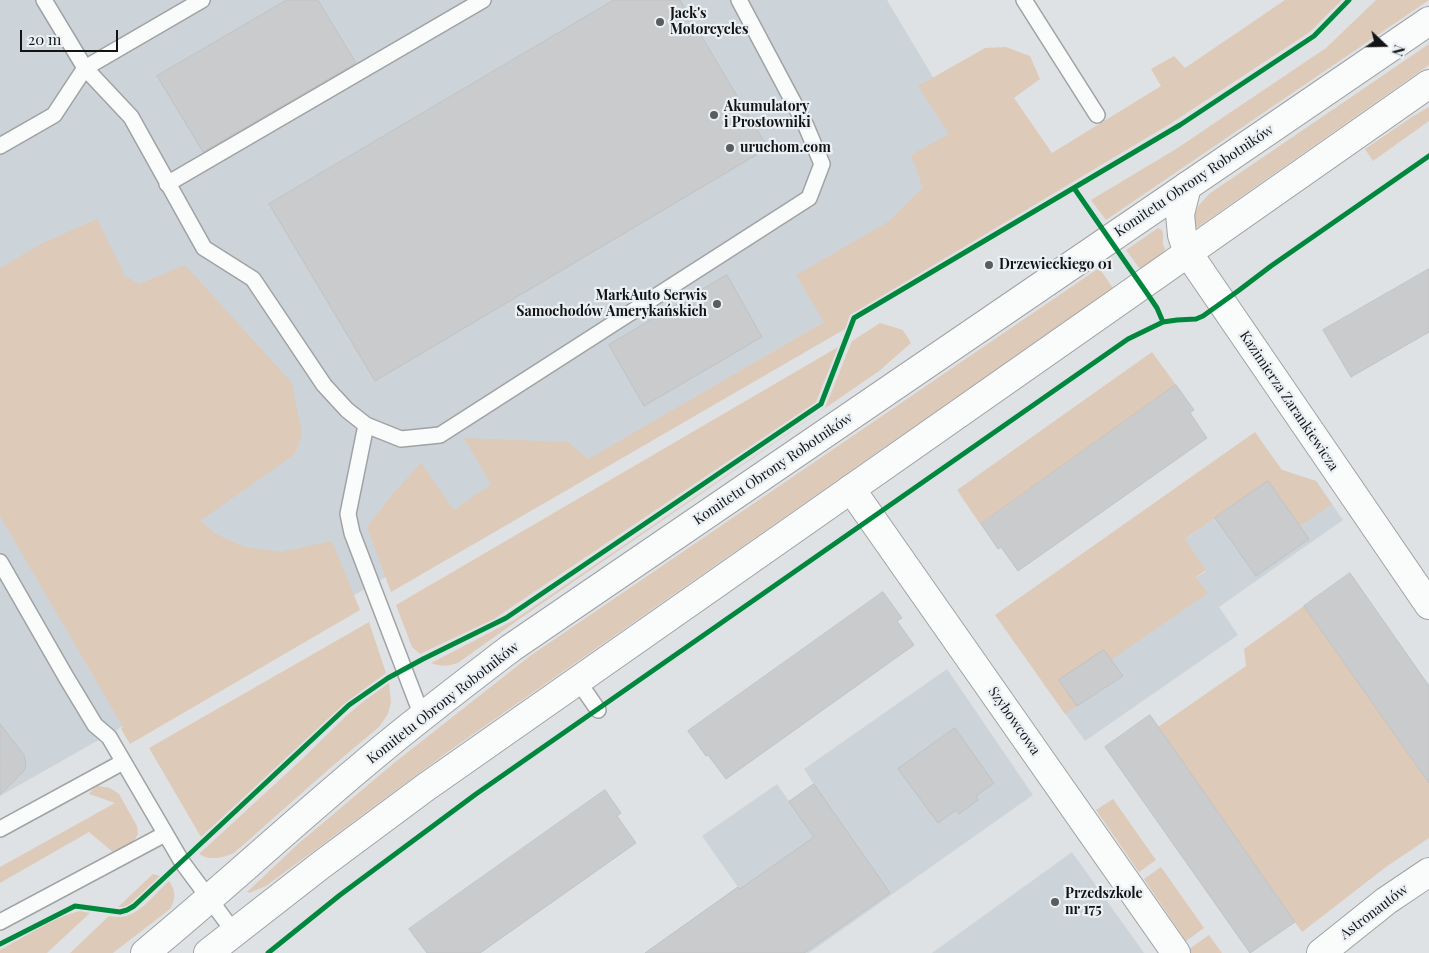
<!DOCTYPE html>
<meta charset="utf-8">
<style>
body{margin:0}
#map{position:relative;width:1429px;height:953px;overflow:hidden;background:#dfe2e4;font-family:"Playfair Display",serif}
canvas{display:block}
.north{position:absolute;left:1359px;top:20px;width:50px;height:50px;-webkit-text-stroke:4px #ebf0f4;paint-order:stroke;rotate:111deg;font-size:14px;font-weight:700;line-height:20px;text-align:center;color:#121415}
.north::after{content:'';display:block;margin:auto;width:18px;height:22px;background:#121415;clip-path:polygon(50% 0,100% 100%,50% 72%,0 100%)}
.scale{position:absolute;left:20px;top:30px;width:98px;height:22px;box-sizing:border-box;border:2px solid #121415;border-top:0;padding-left:6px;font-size:15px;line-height:18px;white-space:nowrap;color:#121415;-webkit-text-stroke:4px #ebf0f4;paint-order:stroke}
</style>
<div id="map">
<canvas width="1429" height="953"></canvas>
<div class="north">N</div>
<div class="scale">20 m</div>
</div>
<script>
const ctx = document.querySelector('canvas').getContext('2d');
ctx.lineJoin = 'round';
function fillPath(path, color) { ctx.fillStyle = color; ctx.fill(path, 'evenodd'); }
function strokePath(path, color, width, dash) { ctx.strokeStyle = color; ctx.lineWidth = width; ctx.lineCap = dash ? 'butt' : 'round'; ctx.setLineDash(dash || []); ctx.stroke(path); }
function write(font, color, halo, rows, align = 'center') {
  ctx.font = font + ' "Playfair Display",serif'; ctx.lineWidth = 4.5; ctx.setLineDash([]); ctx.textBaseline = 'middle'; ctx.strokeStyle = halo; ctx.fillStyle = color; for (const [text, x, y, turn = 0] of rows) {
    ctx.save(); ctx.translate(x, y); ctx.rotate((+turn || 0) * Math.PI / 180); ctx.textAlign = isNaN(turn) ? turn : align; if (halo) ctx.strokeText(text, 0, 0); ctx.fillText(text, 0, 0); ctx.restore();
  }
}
const built = new Path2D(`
 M 0,0 L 887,0 L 1010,206 L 950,249 L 372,585 L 0,796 Z
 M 1282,470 L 1316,481 L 1343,520 L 1219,607 L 1238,635 L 1085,741 L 1041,680 L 1206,571 L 1184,540 Z
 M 947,669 L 1033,795 L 809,953 L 645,953 L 738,887 L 702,836 L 777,784 L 789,801 L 814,784 L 804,769 Z
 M 1072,852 L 1144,953 L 932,953 Z`);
const green = new Path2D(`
 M 1285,0 L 1342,0 L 1310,32 L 1170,124 L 850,315 L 845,329 L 391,592 L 367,527 L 391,496 L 421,463 L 454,510 L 491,484 L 464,438 L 568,442 L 588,459 L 824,322 L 796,275 L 888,222 L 923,188 L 911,155 L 949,134 L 918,86 L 985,48 L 1006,47 L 1030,56 L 1040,79 L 1014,98 L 1052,153 L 1161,86 L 1151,69 L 1174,56 L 1185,68 Z
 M 1376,0 L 1429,0 L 1106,220 L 1091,200 L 1176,149 L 1326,48 Z
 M 1429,44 L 1429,65 L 1198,227 L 1194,226 L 1193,217 L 1199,205 L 1209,194 Z
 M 1429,107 L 1429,121 L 1373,161 L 1365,149 L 1412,117 Z
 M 97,219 L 125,276 L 139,284 L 185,265 L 292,383 L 302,435 L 295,454 L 200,521 L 216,534 L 245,547 L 281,552 L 332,541 L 360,610 L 130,744 L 121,729 L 123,727 L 0,516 L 0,268 L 41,244 Z
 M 1158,228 L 1162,230 L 1163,233 L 1163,244 L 1165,249 L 1163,254 L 1140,269 L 1126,250 Z
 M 1099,268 L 1113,288 L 449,751 L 266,886 L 249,893 L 247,892 L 298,844 L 394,763 L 530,656 Z
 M 880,323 L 903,330 L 911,343 L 879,371 L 518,620 L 458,663 C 448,666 441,667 431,663 L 514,620 L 825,408 L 852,341 Z
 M 838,347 L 816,402 L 494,619 L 420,654 L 412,647 L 396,605 Z
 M 1152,352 L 1176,385 L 980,524 L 957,490 Z
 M 1255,432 L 1282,470 L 1316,481 L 1332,504 L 1300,526 L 1268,481 L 1185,539 L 1206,570 L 1196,577 L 1208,593 L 1111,660 L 1104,650 L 1059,681 L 1077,706 L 1065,714 L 995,615 Z
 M 1304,606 L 1429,783 L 1429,838 L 1386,867 L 1302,932 L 1158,727 L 1246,666 L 1244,649 Z
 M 369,622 L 386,673 L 345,703 L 201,837 L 149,748 Z
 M 389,683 L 391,702 L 388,714 L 379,727 L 329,769 L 234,853 C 222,858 211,861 199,854 L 300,761 L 346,716 L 364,701 Z
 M 98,786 L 110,788 L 119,794 L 137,826 L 138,834 L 135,839 L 131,845 L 114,853 L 89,832 L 0,883 L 0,867 L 115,803 L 89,794 L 92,790 Z
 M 1113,799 L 1156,860 L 1139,872 L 1096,810 Z
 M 1161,867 L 1204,928 L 1186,941 L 1144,879 Z
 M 153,874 L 160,876 L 130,904 L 123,907 L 118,907 Z
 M 169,881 C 176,891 176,899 170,909 L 113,953 L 70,953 L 109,916 C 116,917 123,918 129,915 C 143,910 158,891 169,881 Z
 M 80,911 L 90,913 L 47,953 L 0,953 L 0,950 C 23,938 56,916 80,911 Z
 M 1209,935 L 1222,953 L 1186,953 L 1185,952 Z`);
const building = new Path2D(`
 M 287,0 L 318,0 L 356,63 L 203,152 L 157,76 Z
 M 614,0 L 680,0 L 768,148 L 375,381 L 269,204 Z
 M 1429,269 L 1429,332 L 1351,377 L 1323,330 Z
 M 727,275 L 762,337 L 644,406 L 609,345 Z
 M 1176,385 L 1194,410 L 1190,413 L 1207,438 L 1018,571 L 1001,547 L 998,549 L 981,524 Z
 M 1268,481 L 1309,539 L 1256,576 L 1215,518 Z
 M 1350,573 L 1429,686 L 1429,783 L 1304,606 Z
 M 883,592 L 902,618 L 897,621 L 914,645 L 726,779 L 708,755 L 706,756 L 688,731 Z
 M 1104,650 L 1123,676 L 1077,706 L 1059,680 Z
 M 1150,715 L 1295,922 L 1250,953 L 1105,747 Z
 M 0,724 L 24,755 L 26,764 L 25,769 L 22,773 L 0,795 Z
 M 955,728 L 994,783 L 976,796 L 978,800 L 959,814 L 956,810 L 938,823 L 898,769 Z
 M 814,784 L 890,893 L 804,953 L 645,953 L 738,887 L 740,889 L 814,837 L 789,802 Z
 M 605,790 L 621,813 L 617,816 L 636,843 L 480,953 L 427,953 L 409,929 Z`);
const lane = new Path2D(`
 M 44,0 L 85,68 L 131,117 L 204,248 L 253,279 L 324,385 L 347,410 L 366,425 L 401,439 L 440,435 L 809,198 L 822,164 L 806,126 L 739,0
 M 1024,0 L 1097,115
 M 0,146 L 54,115 L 85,68 L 202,0
 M 167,184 L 483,0
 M 366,425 L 348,514 L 352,533 L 422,716
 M 0,562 L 66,677 L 95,725 L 109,737 L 182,862 L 234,932
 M 578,681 L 598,710
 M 0,829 L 123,762
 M 0,922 L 165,834`);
const street = new Path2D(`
 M 1187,186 L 1180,214 L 1182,235 L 1188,253 L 1429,605
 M 851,489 L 1176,953
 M 1321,953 L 1386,901 L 1429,872`);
const secondary = new Path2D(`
 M 145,953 C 219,892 289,827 363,765 C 411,724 461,686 511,648 L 1429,21
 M 208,953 L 321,865 L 426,787 L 1429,84`);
const cycleway = new Path2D(`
 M 1074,188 L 1151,299 L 1157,308 L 1163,322
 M 0,944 L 75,906 L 120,912 L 127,910 L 134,906 L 349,705 L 388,678 L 423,659 L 506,618 L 821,404 L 854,318 L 1180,125 L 1314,36 L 1349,0
 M 268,953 L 340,895 L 476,794 L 1128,339 L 1163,322 L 1177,320 L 1196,319 L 1203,316 L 1238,291 L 1271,266 L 1429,156`);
const markers = [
 [660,22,5,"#5a5c5d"],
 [714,115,5,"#5a5c5d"],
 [730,148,5,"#5a5c5d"],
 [989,265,5,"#5a5c5d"],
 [717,304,5,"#5a5c5d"],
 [1055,902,5,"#5a5c5d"]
];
const poiNames = [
 ["Jack's",670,14],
 ["Motorcycles",670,30],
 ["Akumulatory",724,107],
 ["i Prostowniki",724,123],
 ["uruchom.com",740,148],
 ["Drzewieckiego 01",999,265],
 ["MarkAuto Serwis",707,296,"right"],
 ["Samochodów Amerykańskich",707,312,"right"],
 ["Przedszkole",1065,894],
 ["nr 175",1065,910]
];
const streetNames = [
 ["Komitetu Obrony Robotników",1194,181,-34],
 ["Kazimierza Zarankiewicza",1289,401,56],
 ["Komitetu Obrony Robotników",773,469,-34],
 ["Komitetu Obrony Robotników",443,703,-38],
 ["Szybowcowa",1014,721,55],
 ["Astronautów",1374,912,-37]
];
fillPath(built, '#ccd4d9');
fillPath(green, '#decab9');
fillPath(building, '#c9cbcd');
strokePath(building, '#c0c2c4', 1);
strokePath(lane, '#a0a2a4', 18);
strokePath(street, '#a0a2a4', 30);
strokePath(secondary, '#a0a2a4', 30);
strokePath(lane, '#fafbfb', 15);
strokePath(street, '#fafbfb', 28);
strokePath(secondary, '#fafbfb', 28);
strokePath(cycleway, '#00873e', 5);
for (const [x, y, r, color] of markers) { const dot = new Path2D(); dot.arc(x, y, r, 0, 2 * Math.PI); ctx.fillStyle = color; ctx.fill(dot); strokePath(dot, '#ebf0f4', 2); }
write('bold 14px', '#121415', '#ebf0f4', poiNames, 'left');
write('14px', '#121415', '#ebf0f4', streetNames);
</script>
